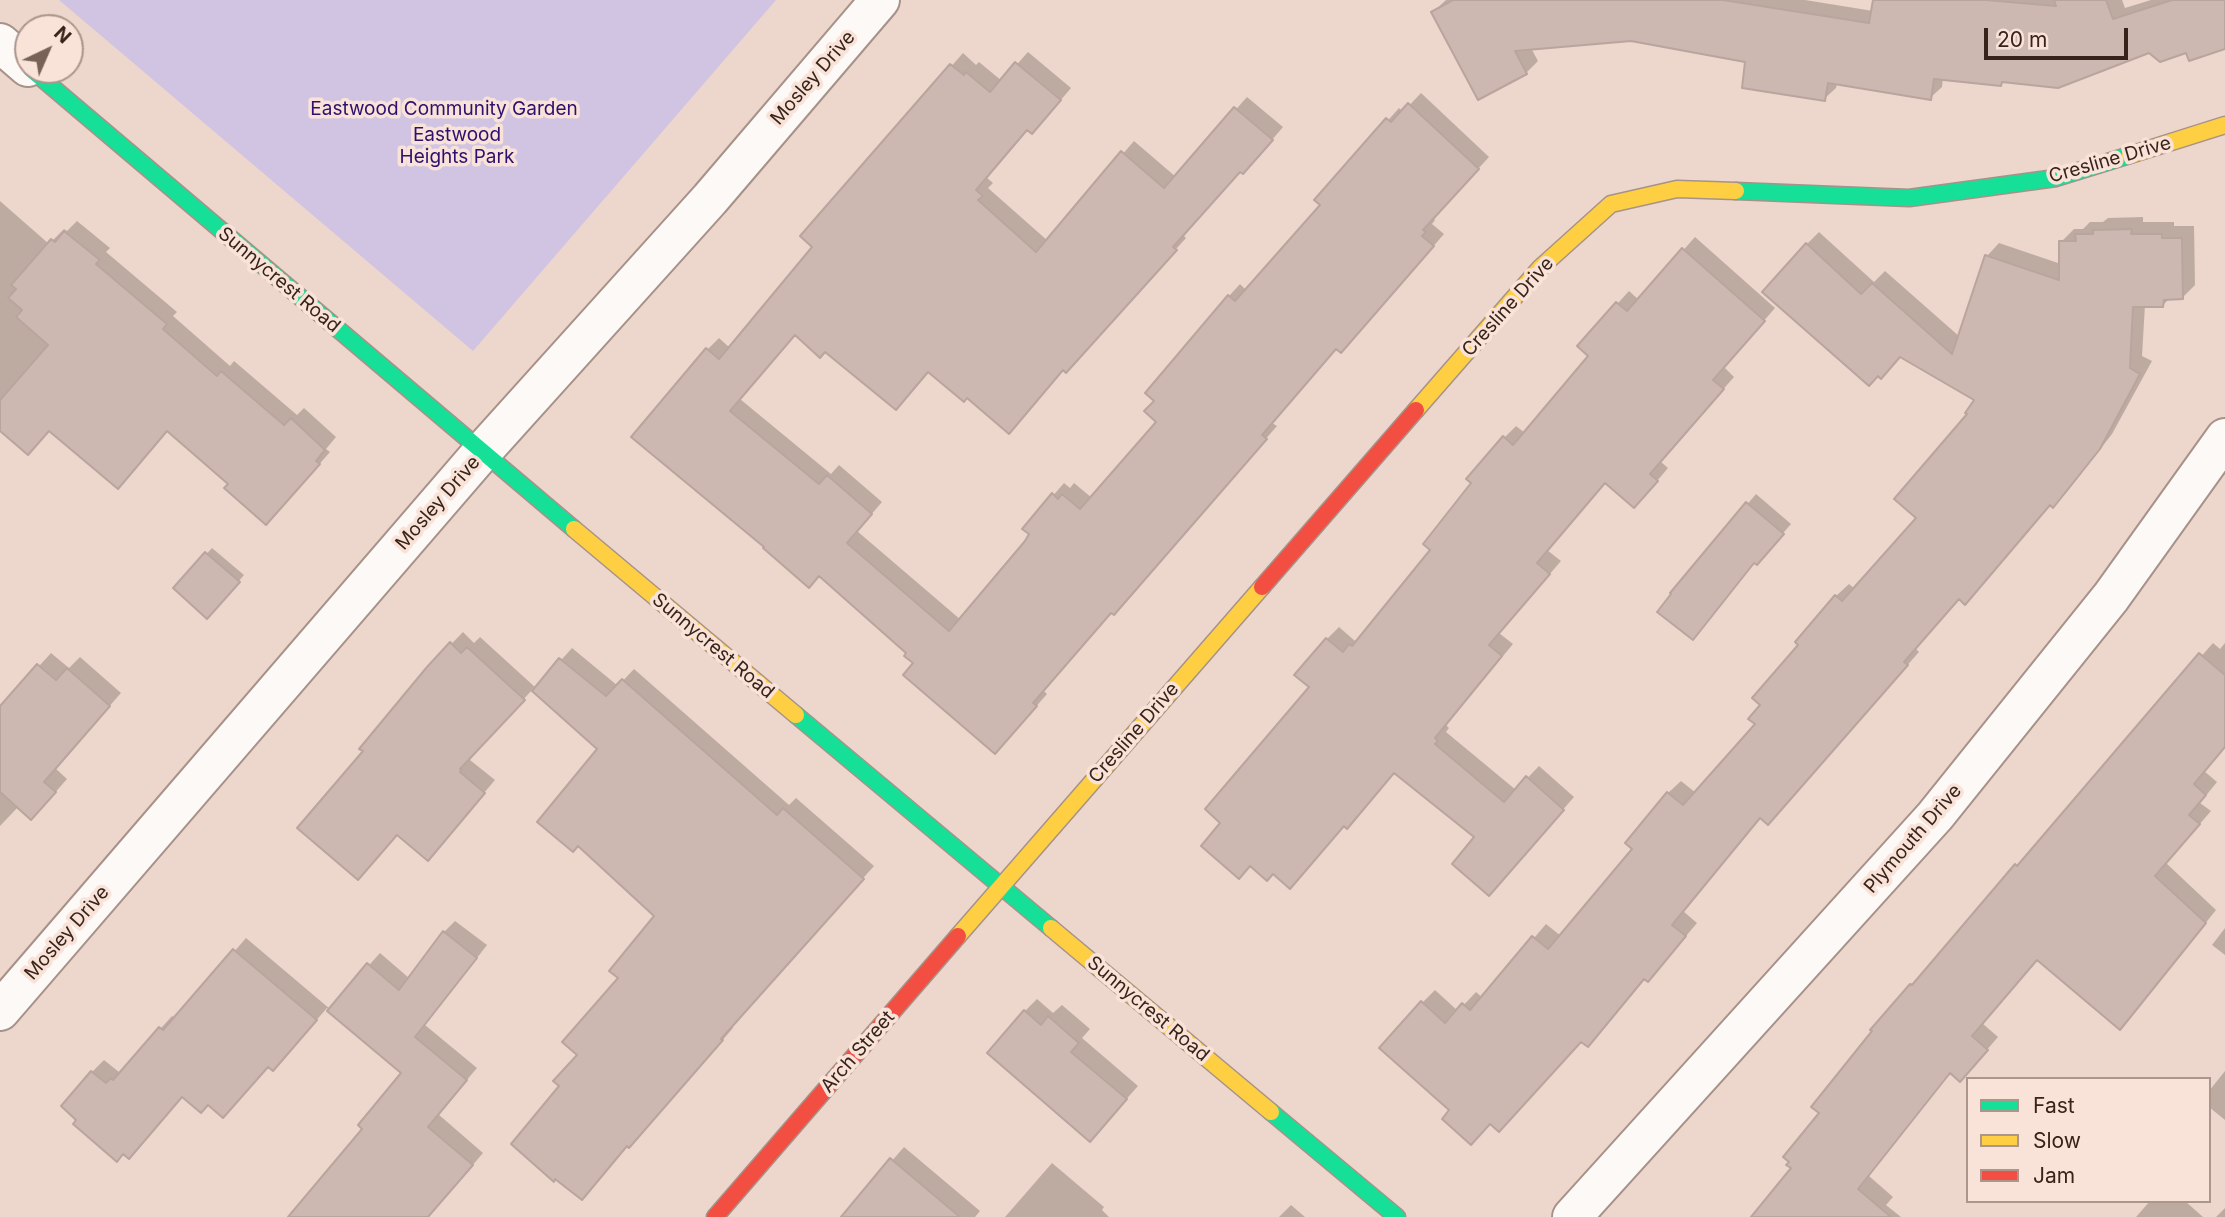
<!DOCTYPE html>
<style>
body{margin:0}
#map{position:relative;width:2225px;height:1217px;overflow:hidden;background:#edd6cb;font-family:Inter,sans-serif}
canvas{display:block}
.legend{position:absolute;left:1966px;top:1077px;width:245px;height:126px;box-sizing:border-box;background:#f9e3d8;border:2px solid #ab968c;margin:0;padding:9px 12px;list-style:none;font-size:21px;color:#372319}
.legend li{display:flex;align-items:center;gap:14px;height:35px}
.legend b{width:35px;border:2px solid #ab968c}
.north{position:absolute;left:14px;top:14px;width:70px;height:70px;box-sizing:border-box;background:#f9e3d8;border:2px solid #ab968c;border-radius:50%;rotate:44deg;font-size:19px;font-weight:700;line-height:28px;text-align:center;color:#372319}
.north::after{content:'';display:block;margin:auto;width:24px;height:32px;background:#776257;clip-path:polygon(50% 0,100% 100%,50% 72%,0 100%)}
.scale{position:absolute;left:1984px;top:28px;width:144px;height:32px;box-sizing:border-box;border:4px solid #372319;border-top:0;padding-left:9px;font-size:21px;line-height:24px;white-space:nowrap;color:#372319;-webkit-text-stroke:5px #f9e3d8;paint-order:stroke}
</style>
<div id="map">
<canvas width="2225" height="1217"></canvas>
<ul class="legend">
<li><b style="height:9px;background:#16e098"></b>Fast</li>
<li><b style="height:9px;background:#ffcf43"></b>Slow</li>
<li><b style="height:9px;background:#f24e42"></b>Jam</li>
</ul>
<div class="north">N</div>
<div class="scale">20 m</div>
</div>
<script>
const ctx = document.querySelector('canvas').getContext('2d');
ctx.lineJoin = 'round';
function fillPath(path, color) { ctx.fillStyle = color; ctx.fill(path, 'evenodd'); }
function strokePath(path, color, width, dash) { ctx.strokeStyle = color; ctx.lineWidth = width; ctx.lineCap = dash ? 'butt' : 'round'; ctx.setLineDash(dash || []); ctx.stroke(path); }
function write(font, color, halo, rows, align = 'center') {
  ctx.font = font + ' Inter,sans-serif'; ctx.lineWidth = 7; ctx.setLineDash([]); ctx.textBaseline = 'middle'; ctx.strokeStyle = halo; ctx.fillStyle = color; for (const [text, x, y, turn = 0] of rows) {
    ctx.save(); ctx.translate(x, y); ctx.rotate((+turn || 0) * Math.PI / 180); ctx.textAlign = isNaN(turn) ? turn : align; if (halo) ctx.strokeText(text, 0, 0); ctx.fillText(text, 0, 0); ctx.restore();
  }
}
const green = new Path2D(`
 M 59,0 L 776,0 L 473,351 Z`);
const shadow = new Path2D(`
 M 1446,0 L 1805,0 L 1873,11 L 1875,0 L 2122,0 L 2125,8 L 2151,0 L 2225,0 L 2225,47 L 2187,51 L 2149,52 L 2004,81 L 2000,84 L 1943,78 L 1942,87 L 1930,98 L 1837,83 L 1836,88 L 1824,99 L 1747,61 L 1631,39 L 1531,48 L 1538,61 L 1526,73 L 1433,12 Z
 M 1028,52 L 1071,88 L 1043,121 L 1028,128 L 986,177 L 993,183 L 988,188 L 1048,241 L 1134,141 L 1176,177 L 1247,97 L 1283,127 L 1254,161 L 1241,170 L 1183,235 L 1186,238 L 1077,359 L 1064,369 L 1009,432 L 968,396 L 929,371 L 896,408 L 825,350 L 796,333 L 740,399 L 831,474 L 839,465 L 882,502 L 857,531 L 961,620 L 1032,534 L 1025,528 L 1064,483 L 1070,488 L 1074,483 L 1092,498 L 1159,422 L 1156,401 L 1229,296 L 1240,284 L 1247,291 L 1322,204 L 1317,200 L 1399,108 L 1403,112 L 1421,93 L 1489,157 L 1433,218 L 1435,220 L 1432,224 L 1444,234 L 1352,340 L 1337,347 L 1272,423 L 1277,426 L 1125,601 L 1112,611 L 1043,690 L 1047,694 L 1006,741 L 915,663 L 909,652 L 819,575 L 765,548 L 707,350 L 719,338 L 730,348 L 815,247 L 802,236 L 963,53 L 976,65 L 979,62 L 1002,81 Z
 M 0,201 L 49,244 L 64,229 L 67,231 L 77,221 L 110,248 L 106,252 L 177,312 L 173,316 L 230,366 L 234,361 L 297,415 L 304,408 L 336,437 L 326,449 L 330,452 L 278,511 L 168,429 L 0,429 Z
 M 2143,217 L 2143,222 L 2174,222 L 2174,226 L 2194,226 L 2195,285 L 2182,298 L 2170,298 L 2163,305 L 2145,305 L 2142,356 L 2152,361 L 2112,434 L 2066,493 L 2053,505 L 2051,504 L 1978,590 L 1965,603 L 1960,597 L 1915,648 L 1919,652 L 1780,810 L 1761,817 L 1683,911 L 1697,923 L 1660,967 L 1646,978 L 1601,1032 L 1588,1045 L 1582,1040 L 1490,1122 L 1452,1110 L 1422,1003 L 1435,990 L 1458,1011 L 1476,992 L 1483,998 L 1546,924 L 1561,936 L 1634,849 L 1668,793 L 1681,781 L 1696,793 L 1757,724 L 1762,704 L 1801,645 L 1836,596 L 1849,584 L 1855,589 L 1919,518 L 1977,400 L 1900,356 L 1807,244 L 1819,232 L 1874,282 L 1885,271 L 1960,337 L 1987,256 L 1999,243 L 2061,264 L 2061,242 L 2074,229 L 2083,229 L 2090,222 L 2103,222 L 2108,218 Z
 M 1695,237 L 1775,308 L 1724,367 L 1734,377 L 1660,461 L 1668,468 L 1646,494 L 1606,482 L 1547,550 L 1561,561 L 1499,633 L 1513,644 L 1446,725 L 1449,728 L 1446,732 L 1516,790 L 1539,766 L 1574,797 L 1500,882 L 1477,837 L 1395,772 L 1347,827 L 1345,825 L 1274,872 L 1251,865 L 1239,877 L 1223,823 L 1312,687 L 1327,639 L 1339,627 L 1355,641 L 1363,633 L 1433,550 L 1504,438 L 1516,426 L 1525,433 L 1590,356 L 1579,346 L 1629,291 L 1639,300 Z
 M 1756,494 L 1791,524 L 1765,554 L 1755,561 L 1693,638 L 1672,593 Z
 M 212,548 L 244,575 L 213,611 L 175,588 Z
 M 463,632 L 474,643 L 480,637 L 536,688 L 572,648 L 618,686 L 634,669 L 789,805 L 796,798 L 874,866 L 731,1026 L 733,1028 L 640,1135 L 562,1086 L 656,916 L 599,749 L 533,689 L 471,756 L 472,757 L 470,760 L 495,780 L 428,859 L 365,751 L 428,668 Z
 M 2213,643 L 2220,649 L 2225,643 L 2225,747 L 2204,771 L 2217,782 L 2200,803 L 2211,811 L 2166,863 L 2216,910 L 2131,1016 L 2120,1028 L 2038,959 L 1982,1023 L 1998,1037 L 1972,1067 L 1951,1072 L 1869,1176 L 1893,1197 L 1886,1205 L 1901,1217 L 1752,1217 L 1794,1168 L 1822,1113 L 1911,985 Z
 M 51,653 L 69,668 L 80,657 L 121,693 L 55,768 L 67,779 L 44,805 L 19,806 L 0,826 L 0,709 Z
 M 455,921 L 487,945 L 425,1025 L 477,1068 L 438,1114 L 483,1153 L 428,1217 L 328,1217 L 365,1129 L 404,1073 L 327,1008 L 285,1056 L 209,1103 L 183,1095 L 141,1144 L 92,1072 L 104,1060 L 119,1072 L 125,1068 L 172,1016 L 176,1019 L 246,938 L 330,1009 L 380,953 L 409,978 L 444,932 Z
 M 2225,928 L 2225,955 L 2212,945 Z
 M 1037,999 L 1053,1013 L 1062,1005 L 1090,1029 L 1082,1038 L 1138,1086 L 1090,1140 L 1025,1011 Z
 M 2225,1071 L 2225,1120 L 2209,1107 L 2209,1091 Z
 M 904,1147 L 980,1211 L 975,1217 L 843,1217 Z
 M 1052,1163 L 1104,1207 L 1102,1210 L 1109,1217 L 1005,1217 Z
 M 2150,1201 L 2185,1201 L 2203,1217 L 2136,1217 Z
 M 1291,1205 L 1305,1217 L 1279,1217 Z
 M 2225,1208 L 2225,1217 L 2216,1217 Z`);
const building = new Path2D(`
 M 1453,0 L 1723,0 L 1869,23 L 1873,0 L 1986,0 L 2056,6 L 2054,0 L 2106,0 L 2113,19 L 2172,0 L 2225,0 L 2225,49 L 2189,61 L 2186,53 L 2160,62 L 2149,53 L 2058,88 L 2002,82 L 2001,86 L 1934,79 L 1931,100 L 1828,83 L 1825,101 L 1742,88 L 1745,62 L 1631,41 L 1515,51 L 1527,74 L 1478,100 L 1431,12 Z
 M 1015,62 L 1061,100 L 1032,134 L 1027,130 L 976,190 L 983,196 L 978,200 L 1036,252 L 1121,151 L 1164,188 L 1234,107 L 1273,140 L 1243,174 L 1240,172 L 1173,247 L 1177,250 L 1066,373 L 1063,370 L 1009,434 L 967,398 L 964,402 L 928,372 L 896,410 L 825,352 L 820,358 L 795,335 L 730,411 L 819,484 L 827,475 L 872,514 L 847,543 L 949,631 L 1025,541 L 1029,534 L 1022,529 L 1052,493 L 1058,499 L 1062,494 L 1080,509 L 1156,422 L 1144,411 L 1154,401 L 1145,393 L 1228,295 L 1235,301 L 1320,205 L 1314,200 L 1386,118 L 1391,122 L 1408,103 L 1479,169 L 1423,230 L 1426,232 L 1422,236 L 1434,246 L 1341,353 L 1336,349 L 1262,435 L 1267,439 L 1114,615 L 1111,613 L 1033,703 L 1037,706 L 995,754 L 903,675 L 913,663 L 904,656 L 906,653 L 819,576 L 809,588 L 763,548 L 764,547 L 631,437 L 706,348 L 719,359 L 812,247 L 800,236 L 950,64 L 964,75 L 966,72 L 990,92 Z
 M 2132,229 L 2131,234 L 2162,234 L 2162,238 L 2182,238 L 2183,299 L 2164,300 L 2163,307 L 2133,307 L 2130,368 L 2140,374 L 2100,449 L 2053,508 L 2050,505 L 1965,605 L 1959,599 L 1904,662 L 1908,665 L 1768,825 L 1760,818 L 1672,925 L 1686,936 L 1648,982 L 1644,979 L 1588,1047 L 1581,1042 L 1499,1132 L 1490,1124 L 1471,1145 L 1442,1119 L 1449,1110 L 1379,1048 L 1421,1001 L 1445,1023 L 1462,1003 L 1470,1010 L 1532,936 L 1548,949 L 1632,849 L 1625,843 L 1667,792 L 1683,805 L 1755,724 L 1748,719 L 1760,705 L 1752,698 L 1798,645 L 1795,642 L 1835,595 L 1842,601 L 1916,518 L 1894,499 L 1967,414 L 1965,413 L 1974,400 L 1900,357 L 1881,379 L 1878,376 L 1869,386 L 1762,292 L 1806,243 L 1861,294 L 1872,283 L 1952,354 L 1985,255 L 2059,280 L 2059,241 L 2076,241 L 2075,234 L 2093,234 L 2093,230 Z
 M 64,231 L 100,260 L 96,264 L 167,324 L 163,329 L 217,376 L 221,371 L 284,425 L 291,418 L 325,450 L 316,461 L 320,464 L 266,525 L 224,488 L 228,484 L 167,431 L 118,489 L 49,431 L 28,455 L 0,431 L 0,400 L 48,345 L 16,317 L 22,310 L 8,298 L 16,289 L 11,285 L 51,239 L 55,242 Z
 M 1682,248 L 1765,321 L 1713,380 L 1724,389 L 1650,474 L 1658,481 L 1634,508 L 1605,483 L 1537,563 L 1550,574 L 1489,645 L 1502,656 L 1435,738 L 1438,741 L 1435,744 L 1504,802 L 1526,776 L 1564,810 L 1489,896 L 1452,864 L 1474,837 L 1394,773 L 1347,829 L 1344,826 L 1290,889 L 1273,874 L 1267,881 L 1250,866 L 1239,879 L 1201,846 L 1220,823 L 1205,809 L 1309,687 L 1294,675 L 1326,638 L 1343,652 L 1349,644 L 1352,646 L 1430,550 L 1423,544 L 1471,483 L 1466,479 L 1503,436 L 1513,445 L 1588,356 L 1577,346 L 1616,302 L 1627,311 Z
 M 1746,502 L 1784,534 L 1757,565 L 1754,563 L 1693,640 L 1657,612 L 1671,594 L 1670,593 Z
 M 205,552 L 240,582 L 207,619 L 173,588 Z
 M 450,642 L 461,653 L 467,647 L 525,700 L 460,769 L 462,770 L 460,772 L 485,793 L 428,861 L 397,835 L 358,880 L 297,828 L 363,751 L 359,749 L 427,667 Z
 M 2199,653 L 2225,675 L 2225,747 L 2194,784 L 2206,795 L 2189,815 L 2200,824 L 2155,876 L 2206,923 L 2120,1030 L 2037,960 L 1972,1036 L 1988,1050 L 1960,1082 L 1950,1073 L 1858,1189 L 1891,1217 L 1751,1217 L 1791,1168 L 1786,1165 L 1789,1162 L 1783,1157 L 1819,1113 L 1811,1107 L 1872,1031 L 1870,1030 L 1910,984 L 1912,985 L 2015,864 L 2017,866 Z
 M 559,658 L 606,696 L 622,679 L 777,815 L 783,808 L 864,879 L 721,1039 L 723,1040 L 629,1148 L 627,1146 L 582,1200 L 555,1179 L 554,1182 L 511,1144 L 559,1086 L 553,1081 L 577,1055 L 562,1042 L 618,978 L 609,971 L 654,916 L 578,846 L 573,852 L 537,822 L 597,749 L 532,691 Z
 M 37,664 L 56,680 L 67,668 L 110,706 L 44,782 L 56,792 L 31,820 L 0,792 L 0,706 Z
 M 443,931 L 477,958 L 415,1037 L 467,1080 L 428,1127 L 473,1165 L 428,1217 L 288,1217 L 362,1129 L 358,1125 L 401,1073 L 327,1011 L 367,963 L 399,990 Z
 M 233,949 L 317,1020 L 273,1071 L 268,1067 L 223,1118 L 208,1105 L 201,1113 L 182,1097 L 129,1159 L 123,1154 L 117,1162 L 73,1124 L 76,1120 L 61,1106 L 91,1071 L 106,1083 L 111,1078 L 113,1080 L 159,1027 L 163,1030 Z
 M 1024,1010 L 1041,1025 L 1048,1016 L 1079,1043 L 1071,1052 L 1127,1099 L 1090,1142 L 987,1053 Z
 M 890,1158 L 960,1217 L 841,1217 Z`);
const street = new Path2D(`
 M 0,43 L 28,67
 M 0,1011 L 482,452 L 710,199 L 880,0
 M 1572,1217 L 1935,816 L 2111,597 L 2225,438`);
const fast = new Path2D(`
 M 32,70 L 574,529
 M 1736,191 L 1909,198 L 2056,178 L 2130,155
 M 796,715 L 1051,928
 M 1271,1112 L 1397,1217`);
const slow = new Path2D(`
 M 2130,155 L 2225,125
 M 1416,410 L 1540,268 L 1611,204 L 1677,189 L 1736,191
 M 574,529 L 796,715
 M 1051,928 L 1271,1112
 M 958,936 L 1262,587`);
const jam = new Path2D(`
 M 1262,587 L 1416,410
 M 715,1217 L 958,936`);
const streetNames = [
 ["Mosley Drive",813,78,-49],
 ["Cresline Drive",2110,160,-16],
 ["Sunnycrest Road",279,280,40],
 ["Cresline Drive",1508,307,-48],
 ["Mosley Drive",438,503,-49],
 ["Sunnycrest Road",713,646,40],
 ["Cresline Drive",1134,733,-49],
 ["Plymouth Drive",1913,839,-49],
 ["Mosley Drive",67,933,-49],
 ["Sunnycrest Road",1148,1009,40],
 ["Arch Street",858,1052,-49]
];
const parkNames = [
 ["Eastwood Community Garden",444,109],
 ["Eastwood",457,135],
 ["Heights Park",457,157]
];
fillPath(green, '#d0c4e2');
fillPath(shadow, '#0003');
fillPath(building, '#cdb7b1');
strokePath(building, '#b9a49e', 2);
strokePath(street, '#a69289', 42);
strokePath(fast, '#a69289', 19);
strokePath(slow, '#a69289', 19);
strokePath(jam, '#a69289', 19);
strokePath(street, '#fcf9f7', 38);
strokePath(fast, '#16e098', 16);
strokePath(slow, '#ffcf43', 16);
strokePath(jam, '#f24e42', 16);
write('19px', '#372319', '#f9e3d8', streetNames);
write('19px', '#2d106f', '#f9e3d8', parkNames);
</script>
